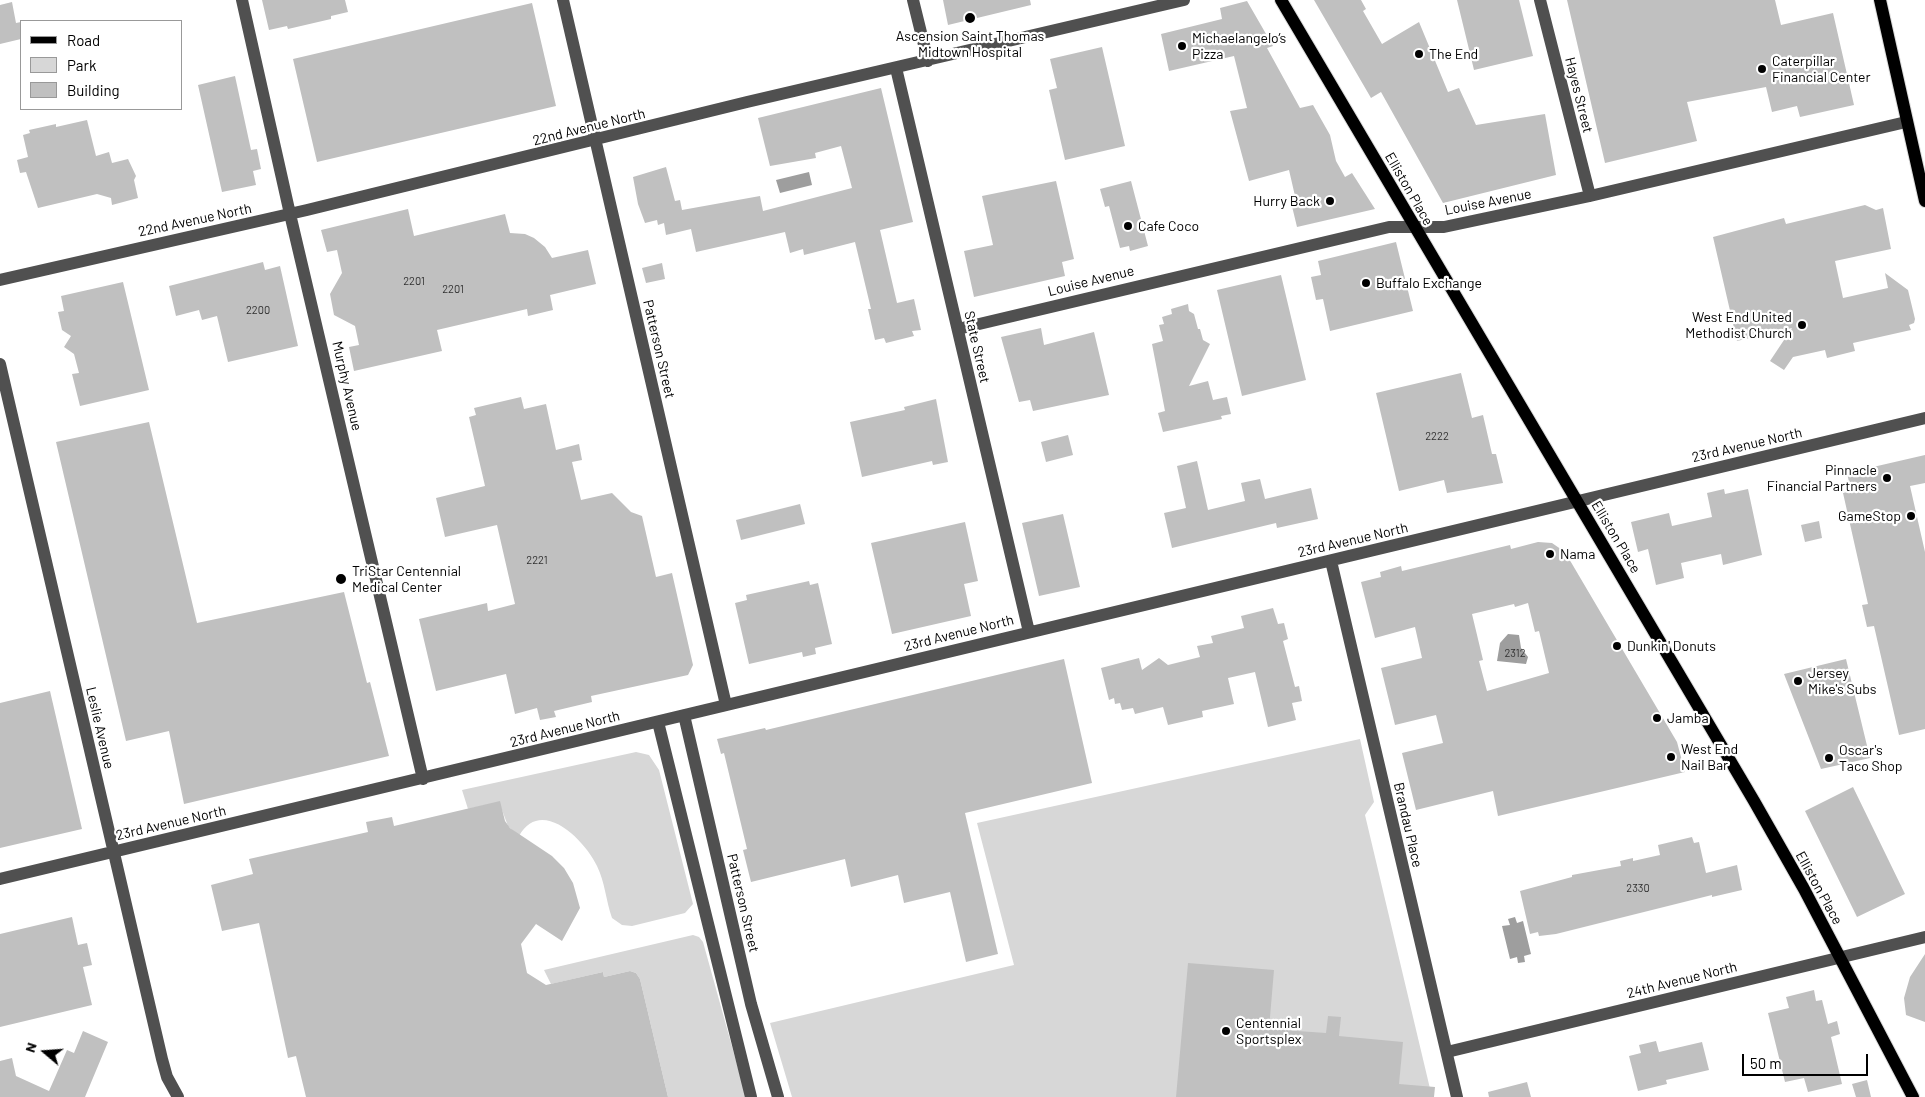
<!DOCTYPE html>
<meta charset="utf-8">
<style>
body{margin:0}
#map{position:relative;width:1925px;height:1097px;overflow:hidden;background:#fff;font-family:Barlow,sans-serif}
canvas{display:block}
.legend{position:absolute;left:20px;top:20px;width:162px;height:90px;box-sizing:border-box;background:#fff;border:1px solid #999;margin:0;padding:6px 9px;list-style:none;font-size:15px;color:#000}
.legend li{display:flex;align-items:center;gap:10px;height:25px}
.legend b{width:25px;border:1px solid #999}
.north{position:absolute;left:20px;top:1027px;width:50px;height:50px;-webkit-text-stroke:4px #fff;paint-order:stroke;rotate:288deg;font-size:14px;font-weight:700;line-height:20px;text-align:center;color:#000}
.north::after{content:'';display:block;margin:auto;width:18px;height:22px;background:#000;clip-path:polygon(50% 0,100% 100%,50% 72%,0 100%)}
.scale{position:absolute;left:1742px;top:1054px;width:126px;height:22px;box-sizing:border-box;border:2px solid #000;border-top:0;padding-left:6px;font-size:15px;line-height:18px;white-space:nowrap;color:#000;-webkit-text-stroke:4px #fff;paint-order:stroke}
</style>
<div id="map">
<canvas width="1925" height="1097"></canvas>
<ul class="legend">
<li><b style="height:6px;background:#000"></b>Road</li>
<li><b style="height:14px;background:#d7d7d7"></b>Park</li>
<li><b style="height:14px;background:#c0c0c0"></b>Building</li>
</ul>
<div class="north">N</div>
<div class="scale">50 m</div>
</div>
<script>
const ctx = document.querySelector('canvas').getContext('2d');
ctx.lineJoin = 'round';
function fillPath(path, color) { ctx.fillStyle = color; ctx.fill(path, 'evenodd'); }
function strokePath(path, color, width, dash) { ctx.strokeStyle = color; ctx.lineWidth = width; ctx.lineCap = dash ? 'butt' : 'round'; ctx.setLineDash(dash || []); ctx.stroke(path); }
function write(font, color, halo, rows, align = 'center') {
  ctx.font = font + ' Barlow,sans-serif'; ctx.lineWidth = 4.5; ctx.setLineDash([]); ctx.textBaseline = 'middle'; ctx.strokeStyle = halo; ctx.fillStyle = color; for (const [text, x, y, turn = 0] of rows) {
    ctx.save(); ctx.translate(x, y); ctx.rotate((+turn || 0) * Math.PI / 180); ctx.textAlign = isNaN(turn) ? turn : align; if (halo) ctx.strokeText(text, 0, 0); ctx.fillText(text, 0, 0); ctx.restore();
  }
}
const green = new Path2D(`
 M 1360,739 L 1374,802 L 1365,815 L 1432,1097 L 792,1097 L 770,1023 L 1014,965 L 977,823 Z
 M 636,752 L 649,755 L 659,770 L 693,904 L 685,913 L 632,926 L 622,925 L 612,918 C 606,901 605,882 597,866 C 585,840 541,796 519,836 L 508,826 L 499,802 L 468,809 L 462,790 Z
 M 693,935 L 699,937 L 703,942 L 746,1097 L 668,1097 L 640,979 L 636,973 L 630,971 L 604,977 L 603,972 L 551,984 L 544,970 Z`);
const water = new Path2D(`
 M 809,172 L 812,185 L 780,193 L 776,180 Z
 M 1508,634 L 1519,635 L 1521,648 L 1528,657 L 1526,664 L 1497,661 L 1500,643 Z
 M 1515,917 L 1517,923 L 1523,921 L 1531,954 L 1524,956 L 1525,962 L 1518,963 L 1517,957 L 1510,959 L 1502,926 L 1510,925 L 1508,919 Z`);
const building = new Path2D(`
 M 262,0 L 345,0 L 348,12 L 331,16 L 331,19 L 288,29 L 287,26 L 269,30 Z
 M 943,0 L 1030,0 L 1031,5 L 948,25 Z
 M 1314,0 L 1361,0 L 1366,9 L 1363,11 L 1382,44 L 1419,22 L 1448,92 L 1459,88 L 1476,125 L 1545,114 L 1556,175 L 1443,203 L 1381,92 L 1371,98 Z
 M 1457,0 L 1519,0 L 1533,56 L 1474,70 Z
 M 1567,0 L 1775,0 L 1781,25 L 1833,13 L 1854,105 L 1800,117 L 1797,106 L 1772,112 L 1766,87 L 1687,102 L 1697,141 L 1605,163 Z
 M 1247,1 L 1273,46 L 1267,48 L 1300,108 L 1313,105 L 1330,135 L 1336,161 L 1345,177 L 1352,173 L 1375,209 L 1297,227 L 1290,198 L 1295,196 L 1289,170 L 1249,181 L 1230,111 L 1247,108 L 1234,56 L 1169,71 L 1161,34 L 1222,19 L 1220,8 Z
 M 12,2 L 16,23 L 21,22 L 21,39 L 0,44 L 0,5 Z
 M 532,3 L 556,106 L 317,162 L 293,59 Z
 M 1102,47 L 1125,146 L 1065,160 L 1049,90 L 1057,88 L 1050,59 Z
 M 235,76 L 251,150 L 257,149 L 261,169 L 253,171 L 256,185 L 222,192 L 198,85 Z
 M 881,88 L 913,222 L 880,230 L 897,303 L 914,299 L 921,330 L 912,331 L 914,336 L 886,343 L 884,338 L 875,340 L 868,309 L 871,309 L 855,242 L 804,255 L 803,249 L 790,253 L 785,232 L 696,252 L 691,229 L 666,235 L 664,223 L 658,225 L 657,220 L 645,223 L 638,204 L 633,177 L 666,167 L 675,201 L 680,200 L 682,210 L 760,196 L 763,211 L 852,188 L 841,146 L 815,153 L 816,158 L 770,166 L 758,118 Z
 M 87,120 L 96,156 L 109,152 L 112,163 L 128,159 L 136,176 L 134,180 L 138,198 L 112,205 L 111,198 L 97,194 L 38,208 L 26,172 L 20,173 L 17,160 L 28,157 L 23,135 L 30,133 L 29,130 L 56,124 L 56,127 Z
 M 1056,181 L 1074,259 L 1062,262 L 1065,276 L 974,297 L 964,251 L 993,245 L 982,196 Z
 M 1131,181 L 1148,246 L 1130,251 L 1129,246 L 1120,248 L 1109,206 L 1105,207 L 1100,189 Z
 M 1865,205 L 1876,210 L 1883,208 L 1891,249 L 1835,261 L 1843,298 L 1888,288 L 1885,273 L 1908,290 L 1915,319 L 1914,323 L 1909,325 L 1911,330 L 1853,343 L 1855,351 L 1827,358 L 1825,350 L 1793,357 L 1784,370 L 1770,361 L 1792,328 L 1737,341 L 1713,237 L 1784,218 L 1786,224 Z
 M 408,209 L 414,236 L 505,214 L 510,233 L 525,234 L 534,238 L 545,247 L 552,258 L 588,250 L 596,284 L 550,295 L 553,310 L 528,316 L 527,309 L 437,330 L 442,351 L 354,371 L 349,347 L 359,345 L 355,326 L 334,315 L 330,294 L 342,273 L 337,250 L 327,252 L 321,230 Z
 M 1396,242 L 1413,311 L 1330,331 L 1323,299 L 1316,300 L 1311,277 L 1321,275 L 1318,261 Z
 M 263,262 L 265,270 L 280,266 L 298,346 L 228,362 L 217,316 L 202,320 L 199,310 L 176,316 L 169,286 Z
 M 662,263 L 665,279 L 646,283 L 642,268 Z
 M 1281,275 L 1306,380 L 1242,396 L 1217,290 Z
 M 123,282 L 149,390 L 80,406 L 72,374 L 79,373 L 74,354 L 64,347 L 71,336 L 62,330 L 58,312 L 64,311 L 61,296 Z
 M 1188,304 L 1189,311 L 1194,314 L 1198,329 L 1200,329 L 1203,340 L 1210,344 L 1189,386 L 1208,381 L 1213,400 L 1227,397 L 1231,414 L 1221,416 L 1222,419 L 1163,432 L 1158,413 L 1165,411 L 1152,344 L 1163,341 L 1159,325 L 1164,324 L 1162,317 L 1172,314 L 1171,309 Z
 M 1041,328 L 1044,345 L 1094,332 L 1109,395 L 1033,411 L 1030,400 L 1019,402 L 1001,337 Z
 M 1461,373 L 1472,418 L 1483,415 L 1492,454 L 1496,454 L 1503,483 L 1447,493 L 1444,480 L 1399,491 L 1376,393 Z
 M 521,397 L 524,409 L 546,404 L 556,450 L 579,444 L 582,460 L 572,462 L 581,500 L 612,493 L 631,512 L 642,516 L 656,577 L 672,573 L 693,665 L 688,675 L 591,696 L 592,702 L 554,711 L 556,717 L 540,720 L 537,708 L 515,714 L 506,674 L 436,691 L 419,619 L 487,603 L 488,611 L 515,604 L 497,525 L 445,537 L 436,498 L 485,486 L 469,417 L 476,415 L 474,408 Z
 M 936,399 L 948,462 L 933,465 L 932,461 L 862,477 L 850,422 L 905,410 L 904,407 Z
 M 149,422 L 197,623 L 344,592 L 367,683 L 370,682 L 389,756 L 184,804 L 169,731 L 126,741 L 56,442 Z
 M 1068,435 L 1073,455 L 1046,462 L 1041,442 Z
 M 1925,455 L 1925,483 L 1910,486 L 1925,552 L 1925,729 L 1899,735 L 1874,626 L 1867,627 L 1862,605 L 1868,604 L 1843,493 L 1851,491 L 1847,473 Z
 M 1197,461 L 1208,510 L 1245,501 L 1241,483 L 1260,479 L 1265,499 L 1311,488 L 1318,519 L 1277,528 L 1276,523 L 1172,548 L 1164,513 L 1186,508 L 1177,466 Z
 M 1724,489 L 1725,494 L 1748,489 L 1762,555 L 1723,565 L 1721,554 L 1681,563 L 1684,578 L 1656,585 L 1648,549 L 1638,552 L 1631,522 L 1669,513 L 1672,526 L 1712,517 L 1707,493 Z
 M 800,504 L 805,524 L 741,540 L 736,520 Z
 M 1063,514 L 1080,587 L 1039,596 L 1022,523 Z
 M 1819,521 L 1822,538 L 1805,542 L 1801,525 Z
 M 965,522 L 978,581 L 964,584 L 971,616 L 892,634 L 871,543 Z
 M 1538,542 L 1552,543 L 1565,552 L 1677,742 L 1685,772 L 1498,816 L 1493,791 L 1416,810 L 1402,753 L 1443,743 L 1436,715 L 1395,725 L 1381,668 L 1422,658 L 1415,627 L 1375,638 L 1361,582 L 1381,577 L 1380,572 L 1401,566 L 1402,571 L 1510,545 L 1511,549 ZM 1528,603 L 1535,632 L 1539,631 L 1549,673 L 1487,691 L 1479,661 L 1483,660 L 1472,614 L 1514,604 L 1515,607 Z
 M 809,581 L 810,585 L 818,583 L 832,644 L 815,648 L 816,654 L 803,657 L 802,652 L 749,664 L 735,603 L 747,600 L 746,595 Z
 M 1273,608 L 1278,624 L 1284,623 L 1288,639 L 1283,641 L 1295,687 L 1299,686 L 1302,701 L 1292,703 L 1296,720 L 1268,727 L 1255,672 L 1228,678 L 1234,704 L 1202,711 L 1203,717 L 1168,725 L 1163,707 L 1135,714 L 1133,708 L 1122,710 L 1120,703 L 1115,704 L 1114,698 L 1109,700 L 1101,668 L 1139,658 L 1142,670 L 1159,658 L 1168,665 L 1200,657 L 1197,646 L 1213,643 L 1211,636 L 1244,628 L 1241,616 Z
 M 1064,659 L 1092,783 L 965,813 L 998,954 L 966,962 L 950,892 L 904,903 L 898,875 L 851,887 L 845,859 L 751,882 L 743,850 L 747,849 L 724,753 L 721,754 L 717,739 L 765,728 L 766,730 Z
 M 1846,659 L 1870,758 L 1821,769 L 1784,674 Z
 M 50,691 L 82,829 L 0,848 L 0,703 Z
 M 1853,787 L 1905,894 L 1857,917 L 1805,811 Z
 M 500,801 L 505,821 L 510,828 L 552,856 L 564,868 L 573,883 L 580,908 L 562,941 L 536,924 L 521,944 L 527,973 L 546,985 L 603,972 L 604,977 L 630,971 L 636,973 L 640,979 L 668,1097 L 306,1097 L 296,1056 L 288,1058 L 259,923 L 222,931 L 211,885 L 253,874 L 249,859 L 368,832 L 366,822 L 392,817 L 394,826 Z
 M 1692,837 L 1694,843 L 1699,842 L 1706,873 L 1737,865 L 1742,890 L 1712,897 L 1712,895 L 1556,934 L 1539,936 L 1538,932 L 1530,934 L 1520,891 L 1572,877 L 1572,875 L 1621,866 L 1620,861 L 1633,858 L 1633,861 L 1660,855 L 1658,845 Z
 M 72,917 L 78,945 L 87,943 L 92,965 L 83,967 L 92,1005 L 0,1027 L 0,934 Z
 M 1925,954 L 1925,1022 L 1906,1015 L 1904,998 L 1910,977 Z
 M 1188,963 L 1274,970 L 1269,1029 L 1326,1033 L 1328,1016 L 1341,1017 L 1339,1036 L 1403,1042 L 1399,1084 L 1435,1087 L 1434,1097 L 1176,1097 Z
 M 1814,990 L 1816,1001 L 1822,1000 L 1828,1024 L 1837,1021 L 1840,1034 L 1831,1037 L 1842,1084 L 1808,1092 L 1804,1078 L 1785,1082 L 1768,1013 L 1789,1008 L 1786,997 Z
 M 83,1031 L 108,1042 L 85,1097 L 0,1097 L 0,1061 L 12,1058 L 16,1076 L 49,1091 L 67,1050 L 74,1053 Z
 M 1656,1041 L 1659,1052 L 1702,1042 L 1709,1070 L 1666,1080 L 1667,1084 L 1638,1091 L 1629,1056 L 1641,1053 L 1639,1045 Z
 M 1867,1080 L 1871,1097 L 1856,1097 L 1852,1084 Z
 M 1527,1082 L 1531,1097 L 1489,1097 L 1488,1092 Z`);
const minor = new Path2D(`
 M 242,0 L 290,214 L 423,779
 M 563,0 L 726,705
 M 913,0 L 928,61
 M 1540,0 L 1590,196
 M 896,68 L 1029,632
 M 0,280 L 307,210 L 747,102 L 1184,0
 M 958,329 L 1389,227 L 1444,227 L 1590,196 L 1906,122
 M 0,364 L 162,1059 L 167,1077 L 178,1097
 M 1331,561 L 1457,1097
 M 684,715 L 751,1004 L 778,1097
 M 658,722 L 751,1097
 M 0,879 L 1925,418
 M 1447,1052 L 1925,937`);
const major = new Path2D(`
 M 1281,0 L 1754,801 L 1804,889 L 1913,1097
 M 1880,0 L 1925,201`);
const markers = [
 [970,18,6,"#000"],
 [1182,46,5,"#000"],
 [1419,54,5,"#000"],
 [1762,69,5,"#000"],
 [1330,201,5,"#000"],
 [1128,226,5,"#000"],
 [1366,283,5,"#000"],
 [1802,325,5,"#000"],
 [1887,478,5,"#000"],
 [1911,516,5,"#000"],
 [1550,554,5,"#000"],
 [341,579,6,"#000"],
 [1617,646,5,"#000"],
 [1798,681,5,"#000"],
 [1657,718,5,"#000"],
 [1671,757,5,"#000"],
 [1829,758,5,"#000"],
 [1226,1031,5,"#000"]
];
const numberNames = [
 ["2201",414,281],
 ["2201",453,289],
 ["2200",258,310],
 ["2222",1437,436],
 ["2221",537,560],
 ["2312",1515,653],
 ["2330",1638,888]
];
const poiNames = [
 ["Ascension Saint Thomas",970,36,"center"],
 ["Midtown Hospital",970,52,"center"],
 ["Michaelangelo’s",1192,38],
 ["Pizza",1192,54],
 ["The End",1429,54],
 ["Caterpillar",1772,61],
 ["Financial Center",1772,77],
 ["Hurry Back",1320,201,"right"],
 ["Cafe Coco",1138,226],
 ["Buffalo Exchange",1376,283],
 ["West End United",1792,317,"right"],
 ["Methodist Church",1792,333,"right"],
 ["Pinnacle",1877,470,"right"],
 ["Financial Partners",1877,486,"right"],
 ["GameStop",1901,516,"right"],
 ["Nama",1560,554],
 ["TriStar Centennial",352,571],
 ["Medical Center",352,587],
 ["Dunkin' Donuts",1627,646],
 ["Jersey",1808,673],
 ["Mike's Subs",1808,689],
 ["Jamba",1667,718],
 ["West End",1681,749],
 ["Nail Bar",1681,765],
 ["Oscar's",1839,750],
 ["Taco Shop",1839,766],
 ["Centennial",1236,1023],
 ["Sportsplex",1236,1039]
];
const streetNames = [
 ["Hayes Street",1579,95,76],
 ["22nd Avenue North",589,127,-14],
 ["Elliston Place",1409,189,60],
 ["Louise Avenue",1488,202,-11],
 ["22nd Avenue North",195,220,-12],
 ["Louise Avenue",1091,281,-14],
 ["State Street",977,347,77],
 ["Patterson Street",659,349,77],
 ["Murphy Avenue",347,386,77],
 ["23rd Avenue North",1747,445,-13],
 ["Elliston Place",1616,537,59],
 ["23rd Avenue North",1353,540,-13],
 ["23rd Avenue North",959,633,-14],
 ["Leslie Avenue",100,728,77],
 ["23rd Avenue North",565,729,-14],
 ["23rd Avenue North",171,823,-13],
 ["Brandau Place",1408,825,77],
 ["Elliston Place",1819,888,61],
 ["Patterson Street",743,903,77],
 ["24th Avenue North",1682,980,-14]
];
fillPath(green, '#d7d7d7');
fillPath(water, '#9e9e9e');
fillPath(building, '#c0c0c0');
strokePath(major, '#dbdbdb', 14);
strokePath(minor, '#505050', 12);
strokePath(major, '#000', 12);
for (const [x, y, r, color] of markers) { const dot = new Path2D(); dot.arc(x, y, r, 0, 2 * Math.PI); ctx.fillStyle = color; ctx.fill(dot); strokePath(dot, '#fff', 2); }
write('11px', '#303030', null, numberNames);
write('14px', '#000', '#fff', poiNames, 'left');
write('14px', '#000', '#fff', streetNames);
</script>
